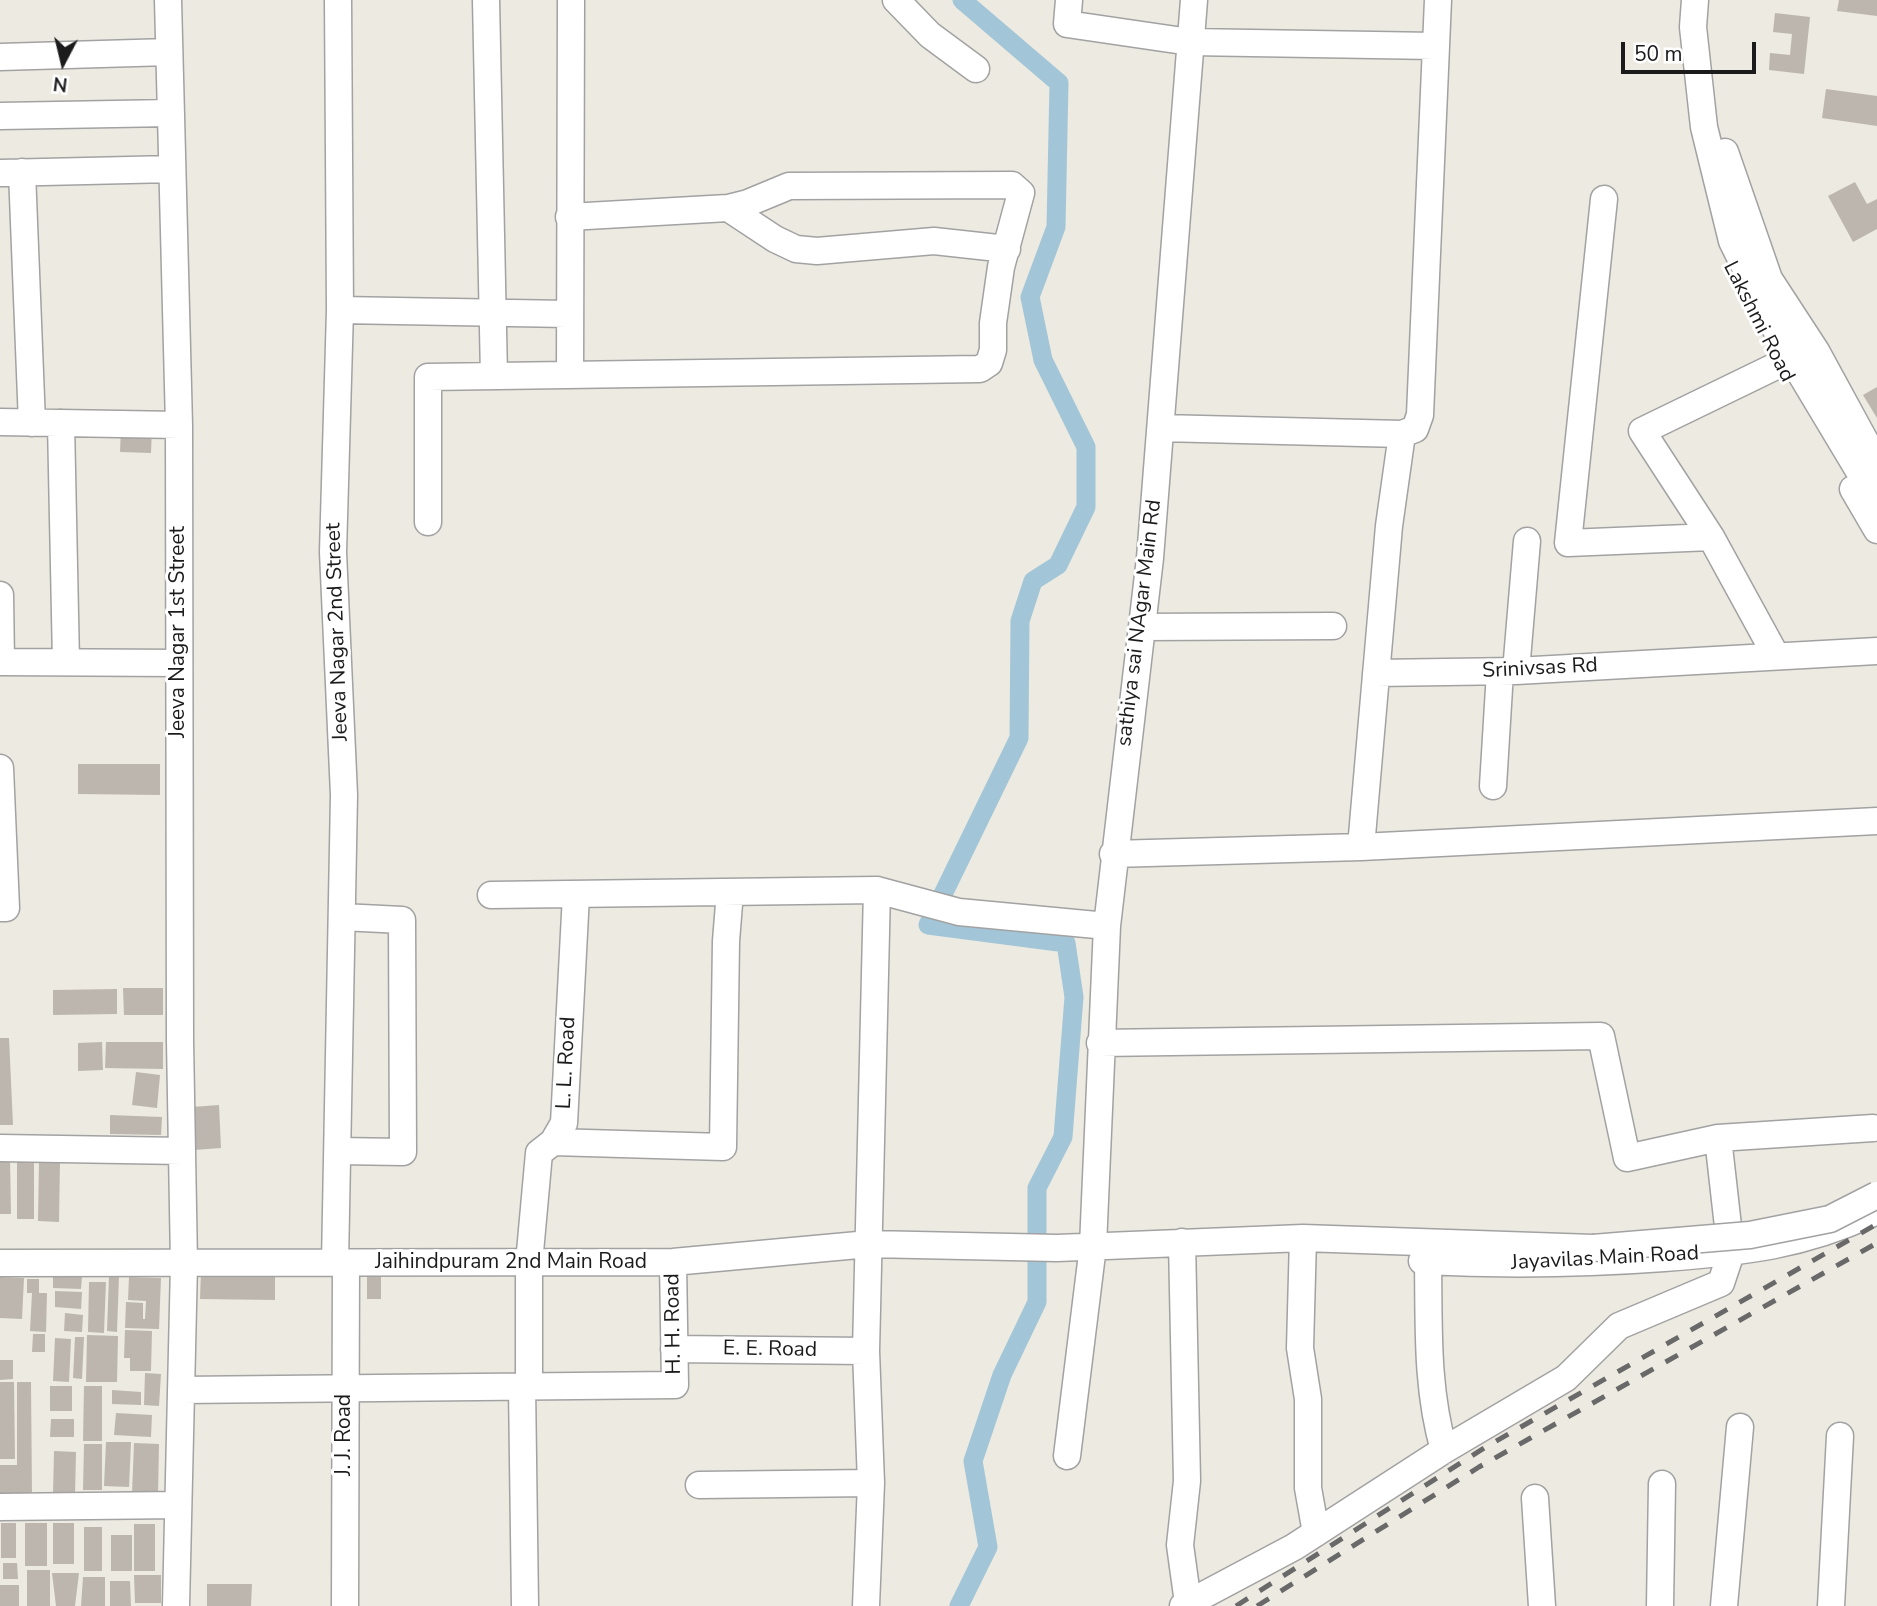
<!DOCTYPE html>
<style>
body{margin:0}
#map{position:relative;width:1877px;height:1606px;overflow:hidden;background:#eceae1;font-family:"Nunito Sans",sans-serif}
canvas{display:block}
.north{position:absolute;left:28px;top:28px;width:70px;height:70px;-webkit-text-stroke:5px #fff;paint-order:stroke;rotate:187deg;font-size:19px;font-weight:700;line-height:28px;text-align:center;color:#1b1b1b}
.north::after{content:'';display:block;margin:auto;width:24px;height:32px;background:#1b1b1b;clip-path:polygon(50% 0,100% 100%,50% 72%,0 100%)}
.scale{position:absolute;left:1621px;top:42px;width:135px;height:32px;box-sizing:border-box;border:4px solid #1b1b1b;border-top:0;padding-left:9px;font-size:21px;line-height:24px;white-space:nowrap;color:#1b1b1b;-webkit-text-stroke:5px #fff;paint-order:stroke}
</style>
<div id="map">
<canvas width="1877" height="1606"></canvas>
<div class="north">N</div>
<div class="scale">50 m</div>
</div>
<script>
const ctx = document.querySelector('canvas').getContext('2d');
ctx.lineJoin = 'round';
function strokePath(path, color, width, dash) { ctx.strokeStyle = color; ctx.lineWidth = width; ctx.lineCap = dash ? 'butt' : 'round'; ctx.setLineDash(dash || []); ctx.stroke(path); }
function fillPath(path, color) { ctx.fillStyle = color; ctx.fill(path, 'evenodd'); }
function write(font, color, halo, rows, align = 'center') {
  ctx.font = font + ' "Nunito Sans",sans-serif'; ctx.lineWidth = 6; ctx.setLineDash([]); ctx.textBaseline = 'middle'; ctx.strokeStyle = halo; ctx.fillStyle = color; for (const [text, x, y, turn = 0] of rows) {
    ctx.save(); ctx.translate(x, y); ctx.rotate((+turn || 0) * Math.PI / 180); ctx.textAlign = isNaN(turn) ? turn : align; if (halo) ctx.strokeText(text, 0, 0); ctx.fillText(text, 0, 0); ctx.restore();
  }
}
const canal = new Path2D(`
 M 959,1606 L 988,1547 L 973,1461 L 1002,1375 L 1037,1302 L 1037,1188 L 1063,1137 L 1074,997 L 1066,943 L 928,925 L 1019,738 L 1020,621 L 1033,581 L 1058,565 L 1086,507 L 1086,447 L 1043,360 L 1030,297 L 1056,227 L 1059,83 L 962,0`);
const building = new Path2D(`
 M 1839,0 L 1877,0 L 1877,16 L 1837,11 Z
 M 1775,13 L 1810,17 L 1804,74 L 1769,70 L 1770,53 L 1790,55 L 1792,34 L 1773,32 Z
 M 1826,89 L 1877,96 L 1877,126 L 1822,118 Z
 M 1855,182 L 1867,204 L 1877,199 L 1877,229 L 1853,242 L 1828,196 Z
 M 1877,387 L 1877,418 L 1863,395 Z
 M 121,427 L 152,428 L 151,453 L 120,452 Z
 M 78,764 L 160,764 L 160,795 L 78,794 Z
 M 123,988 L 163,988 L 163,1015 L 124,1015 Z
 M 117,989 L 117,1014 L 53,1015 L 53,990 Z
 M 0,1038 L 9,1038 L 13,1125 L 0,1125 Z
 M 102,1042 L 103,1070 L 78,1071 L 78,1043 Z
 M 106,1042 L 163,1042 L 163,1069 L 105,1068 Z
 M 136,1072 L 160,1075 L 157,1108 L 132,1105 Z
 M 219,1105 L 221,1148 L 194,1150 L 192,1107 Z
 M 110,1115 L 162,1117 L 161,1135 L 110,1134 Z
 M 0,1158 L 10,1158 L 11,1214 L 0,1214 Z
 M 17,1160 L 34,1160 L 34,1219 L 17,1219 Z
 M 39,1160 L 60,1161 L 59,1222 L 38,1221 Z
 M 367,1270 L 381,1270 L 381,1299 L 367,1299 Z
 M 201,1271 L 275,1272 L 275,1300 L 200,1299 Z
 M 53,1275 L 82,1276 L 81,1289 L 53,1288 Z
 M 109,1276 L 119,1276 L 117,1332 L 107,1331 Z
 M 0,1277 L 24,1278 L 22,1319 L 0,1318 Z
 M 129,1277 L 161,1278 L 159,1329 L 125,1328 L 126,1302 L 143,1303 L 143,1319 L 145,1319 L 146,1301 L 128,1300 Z
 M 27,1279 L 39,1279 L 39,1293 L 47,1293 L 46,1332 L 30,1331 L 32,1293 L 27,1293 Z
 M 89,1282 L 106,1282 L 104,1333 L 88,1332 Z
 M 55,1291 L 82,1292 L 81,1309 L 55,1307 Z
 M 65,1313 L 83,1315 L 82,1332 L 64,1331 Z
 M 125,1330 L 152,1331 L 151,1371 L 130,1371 L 130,1358 L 124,1358 Z
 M 33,1334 L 45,1334 L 45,1352 L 32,1352 Z
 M 87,1335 L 118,1336 L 117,1382 L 86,1382 Z
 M 75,1337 L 84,1337 L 82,1379 L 73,1378 Z
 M 55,1338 L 71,1339 L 69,1382 L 53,1381 Z
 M 0,1360 L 13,1360 L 13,1379 L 0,1380 Z
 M 145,1373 L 161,1374 L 159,1406 L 144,1405 Z
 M 0,1382 L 14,1382 L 15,1459 L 0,1459 Z
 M 17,1382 L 31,1382 L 32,1495 L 0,1495 L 0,1465 L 17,1465 Z
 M 50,1386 L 72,1386 L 72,1411 L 50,1411 Z
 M 84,1386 L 102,1386 L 102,1441 L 83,1441 Z
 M 112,1390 L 141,1392 L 141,1405 L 112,1404 Z
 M 116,1413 L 152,1415 L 151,1437 L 114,1435 Z
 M 51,1419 L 74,1419 L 74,1437 L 50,1437 Z
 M 106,1442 L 131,1442 L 129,1487 L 104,1486 Z
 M 134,1443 L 159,1444 L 158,1496 L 132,1494 Z
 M 84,1444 L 102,1444 L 102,1490 L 83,1490 Z
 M 54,1451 L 76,1452 L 75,1495 L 53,1495 Z
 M 1,1523 L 16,1523 L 16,1558 L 1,1558 Z
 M 25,1523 L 47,1523 L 47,1566 L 25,1566 Z
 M 53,1523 L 74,1523 L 74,1564 L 53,1564 Z
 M 134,1524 L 155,1524 L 155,1571 L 134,1571 Z
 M 84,1527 L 102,1527 L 102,1571 L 84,1571 Z
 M 111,1535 L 132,1535 L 132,1571 L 111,1571 Z
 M 3,1563 L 17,1563 L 18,1579 L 3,1579 Z
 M 27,1570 L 50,1570 L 50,1606 L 27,1606 Z
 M 52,1573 L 79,1573 L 75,1606 L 56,1606 Z
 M 134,1575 L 161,1575 L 161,1603 L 135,1603 Z
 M 83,1577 L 105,1577 L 105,1606 L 81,1606 Z
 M 110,1581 L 130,1581 L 131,1606 L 110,1606 Z
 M 207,1584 L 252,1584 L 251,1606 L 207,1606 Z
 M 0,1585 L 19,1585 L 19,1606 L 0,1606 Z`);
const minor = new Path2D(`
 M 168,0 L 179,425 L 180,1041 L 184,1264 L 176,1606
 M 486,0 L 494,376
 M 896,0 L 930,35 L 976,69
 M 1069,0 L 1067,24 L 1190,42 L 1435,46
 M 1695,0 L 1693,27 L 1704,127 L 1732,241 L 1784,346 L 1877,501
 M 0,57 L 169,52
 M 0,116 L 171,113
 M 1725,152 L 1769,279 L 1816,351 L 1877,463
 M 22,172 L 32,423
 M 0,173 L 172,169
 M 1604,199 L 1568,543 L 1711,537
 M 728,208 L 775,239 L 796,249 L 817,251 L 934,241 L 1007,249
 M 340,310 L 568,314
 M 570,375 L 571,0
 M 0,422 L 179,425
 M 61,423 L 66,662
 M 1161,428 L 1402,434 L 1415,429 L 1420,415 L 1438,0
 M 1853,489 L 1877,530
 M 428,522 L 428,377 L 980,369 L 989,363 L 993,350 L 993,323 L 1001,267 L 1021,193 L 1012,185 L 789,186 L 748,203 L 728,208 L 569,217
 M 0,595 L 1,662
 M 1142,627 L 1333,626
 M 1775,654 L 1711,537 L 1642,431 L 1778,365
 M 0,662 L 179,663
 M 1516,671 L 1527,541
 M 1376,673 L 1516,671 L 1877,651
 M 0,768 L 6,908 L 0,908
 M 1493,786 L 1500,672
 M 1361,847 L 1389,526 L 1402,434
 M 1113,854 L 1361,847 L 1877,821
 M 491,895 L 877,890 L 959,912 L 1107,926
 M 1100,1043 L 1601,1036 L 1627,1158 L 1718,1138 L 1873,1128
 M 553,1142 L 723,1147 L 726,941 L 730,892
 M 0,1148 L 182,1151
 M 338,1151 L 403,1152 L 402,920 L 342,917
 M 1303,1238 L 1300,1348 L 1308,1399 L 1308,1488 L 1316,1533
 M 1182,1242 L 1187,1481 L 1180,1545 L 1188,1603
 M 1422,1261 C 1503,1265 1583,1264 1664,1258 C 1743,1252 1804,1246 1877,1211
 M 1428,1261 C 1429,1325 1426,1388 1444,1450
 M 0,1263 L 673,1262 L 869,1244 L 1057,1248 L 1303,1238 L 1593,1248
 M 335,1263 L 344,795 L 333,552 L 340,310 L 338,0
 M 674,1349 L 866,1351
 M 522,1386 L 525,1606
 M 529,1386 L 529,1263 L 539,1153 L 553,1142 L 564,1123 L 576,895
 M 181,1390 L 675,1385 L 673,1262
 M 1067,1456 L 1093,1246 L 1107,926 L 1150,558 L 1194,0
 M 699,1485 L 871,1483
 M 1535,1498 L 1542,1606
 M 0,1507 L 178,1505
 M 345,1606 L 346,1263
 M 866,1606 L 871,1483 L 866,1351 L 877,890
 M 1183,1606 L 1294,1547 L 1444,1450 L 1566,1378 L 1619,1326 L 1721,1283 L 1731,1253 L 1718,1138
 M 1660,1606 L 1662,1484
 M 1724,1606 L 1740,1427
 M 1831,1606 L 1840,1436`);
const rail = new Path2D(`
 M 1236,1606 L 1484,1448 L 1877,1224
 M 1257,1606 L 1479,1467 L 1877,1243`);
const minorBridge = new Path2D(`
 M 1593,1248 L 1750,1235 L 1830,1219 L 1877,1195`);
const streetNames = [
 ["Lakshmi Road",1758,322,63],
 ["sathiya sai NAgar Main Rd",1140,623,-83],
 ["Jeeva Nagar 1st Street",179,632,-90],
 ["Jeeva Nagar 2nd Street",338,632,-92],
 ["Srinivsas Rd",1540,669,-3],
 ["L. L. Road",567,1063,-87],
 ["Jayavilas Main Road",1605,1259,-3],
 ["Jaihindpuram 2nd Main Road",511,1263],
 ["H. H. Road",674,1324,-91],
 ["E. E. Road",770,1350,1],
 ["J. J. Road",345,1435,-90]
];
strokePath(canal, '#a2c6d8', 19);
fillPath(building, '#bcb6ae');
strokePath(minor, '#a2a2a2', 29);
strokePath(minor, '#fff', 26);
strokePath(rail, '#696969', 5, [14, 14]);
strokePath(minorBridge, '#a2a2a2', 29, []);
strokePath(minorBridge, '#fff', 26);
write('21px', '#1b1b1b', '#fff', streetNames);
</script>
